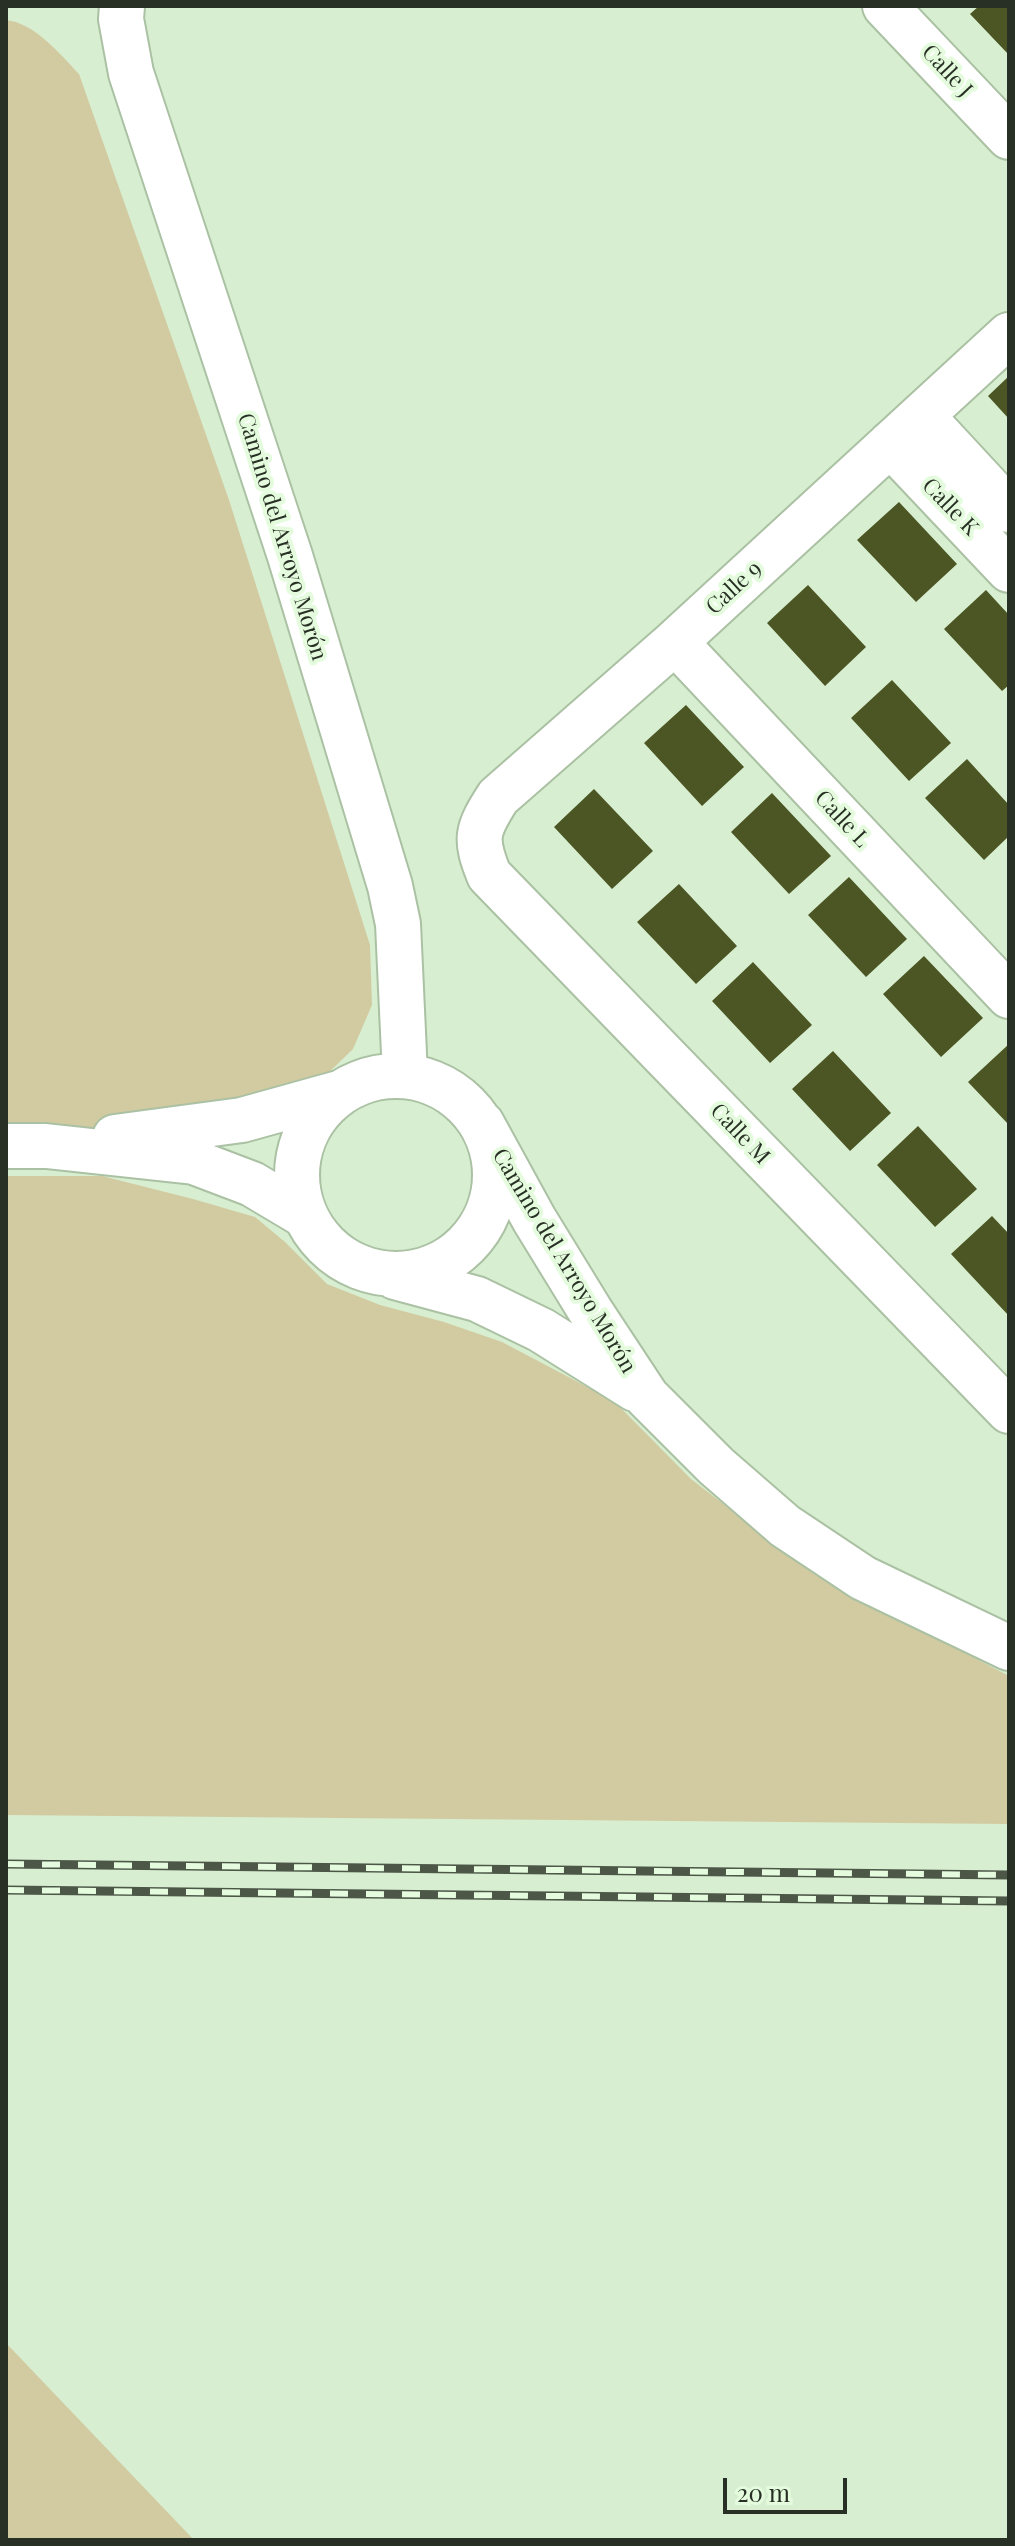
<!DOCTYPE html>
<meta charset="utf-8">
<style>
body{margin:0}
#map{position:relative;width:1015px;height:2546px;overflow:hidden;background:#d7eed0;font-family:"Playfair Display",serif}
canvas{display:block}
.frame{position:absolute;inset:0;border:8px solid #283025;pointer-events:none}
.scale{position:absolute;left:723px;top:2478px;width:124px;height:36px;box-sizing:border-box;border:4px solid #283025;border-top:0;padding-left:10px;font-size:24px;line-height:28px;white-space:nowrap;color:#283025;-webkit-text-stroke:6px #e4fcdd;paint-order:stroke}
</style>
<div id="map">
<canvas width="1015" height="2546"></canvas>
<div class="frame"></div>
<div class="scale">20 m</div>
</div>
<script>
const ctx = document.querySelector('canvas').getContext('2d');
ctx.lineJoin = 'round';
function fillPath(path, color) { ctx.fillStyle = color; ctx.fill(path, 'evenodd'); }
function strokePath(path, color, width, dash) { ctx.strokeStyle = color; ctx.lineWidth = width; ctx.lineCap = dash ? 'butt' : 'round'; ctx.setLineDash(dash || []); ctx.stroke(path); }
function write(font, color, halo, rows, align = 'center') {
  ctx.font = font + ' "Playfair Display",serif'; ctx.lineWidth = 8; ctx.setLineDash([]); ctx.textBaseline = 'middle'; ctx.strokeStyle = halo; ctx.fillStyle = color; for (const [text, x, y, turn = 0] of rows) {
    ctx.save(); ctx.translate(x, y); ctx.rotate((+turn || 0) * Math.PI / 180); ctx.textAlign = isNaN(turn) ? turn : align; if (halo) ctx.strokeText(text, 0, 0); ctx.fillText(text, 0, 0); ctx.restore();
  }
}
const green = new Path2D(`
 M 6,20 C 35,23 60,54 79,74 L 229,500 L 370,945 L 372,1005 L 353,1049 L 321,1080 L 212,1110 L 6,1145 Z
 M 6,1176 L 102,1176 L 193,1199 L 255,1217 L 285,1242 L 327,1284 L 380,1305 L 444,1322 L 502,1342 L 614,1401 L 691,1479 L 814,1574 L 1009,1676 L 1009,1824 L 6,1815 Z
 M 6,2343 L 194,2540 L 6,2540 Z`);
const building = new Path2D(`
 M 979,6 L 1009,6 L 1009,55 L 970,14 Z
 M 1009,376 L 1009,419 L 988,396 Z
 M 899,502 L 957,564 L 916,602 L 857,540 Z
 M 808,585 L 866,647 L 825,686 L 767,623 Z
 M 986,590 L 1009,615 L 1009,685 L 1002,691 L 944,629 Z
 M 892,680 L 951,743 L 909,781 L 851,718 Z
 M 686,705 L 744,767 L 702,806 L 644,743 Z
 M 967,759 L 1009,805 L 1009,836 L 984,860 L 925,798 Z
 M 594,789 L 653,851 L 612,889 L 554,827 Z
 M 772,793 L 831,856 L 789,894 L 731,832 Z
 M 849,877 L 907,939 L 866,977 L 808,915 Z
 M 679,884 L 737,946 L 696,984 L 637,922 Z
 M 924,956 L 983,1018 L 941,1057 L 883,994 Z
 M 753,962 L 812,1025 L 770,1063 L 712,1001 Z
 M 1009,1044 L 1009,1125 L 968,1082 Z
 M 833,1051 L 891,1113 L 850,1151 L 792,1089 Z
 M 918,1126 L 977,1189 L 935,1227 L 877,1165 Z
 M 992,1216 L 1009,1234 L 1009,1316 L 951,1254 Z`);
const minor = new Path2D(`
 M 122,6 L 121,19 L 131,73 L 290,556 L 390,886 L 398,924 L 405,1075
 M 885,6 L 1009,137
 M 1009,335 L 675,642 L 498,797 C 477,830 474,838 489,875 L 1009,1411
 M 922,416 L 1009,510
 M 890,444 L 1009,570
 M 675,642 L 1009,996
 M297 1175a99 99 0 1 1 198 0a99 99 0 1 1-198 0Z
 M 482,1124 L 534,1219 L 591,1312 L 647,1397 L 716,1466 L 785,1526 L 863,1578 L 1009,1648
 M 115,1137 L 242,1120 L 339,1093
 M 6,1146 L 46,1146 L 194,1162 L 252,1184 L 304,1215
 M 395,1277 L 477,1299 L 541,1330 L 635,1389`);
const rail = new Path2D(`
 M 6,1864 L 1009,1875
 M 6,1890 L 1009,1901`);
const streetNames = [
 ["Calle J",947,71,47],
 ["Calle K",950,507,46],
 ["Camino del Arroyo Morón",282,537,73],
 ["Calle 9",734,588,-43],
 ["Calle L",842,819,47],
 ["Calle M",740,1134,46],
 ["Camino del Arroyo Morón",564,1261,59]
];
fillPath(green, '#d2cba2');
fillPath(building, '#4c5624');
strokePath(minor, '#abc1a3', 48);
strokePath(minor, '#fff', 44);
strokePath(rail, '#4c5748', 9);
strokePath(rail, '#e4fcdd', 6, [18]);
write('22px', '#283025', '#e4fcdd', streetNames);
</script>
